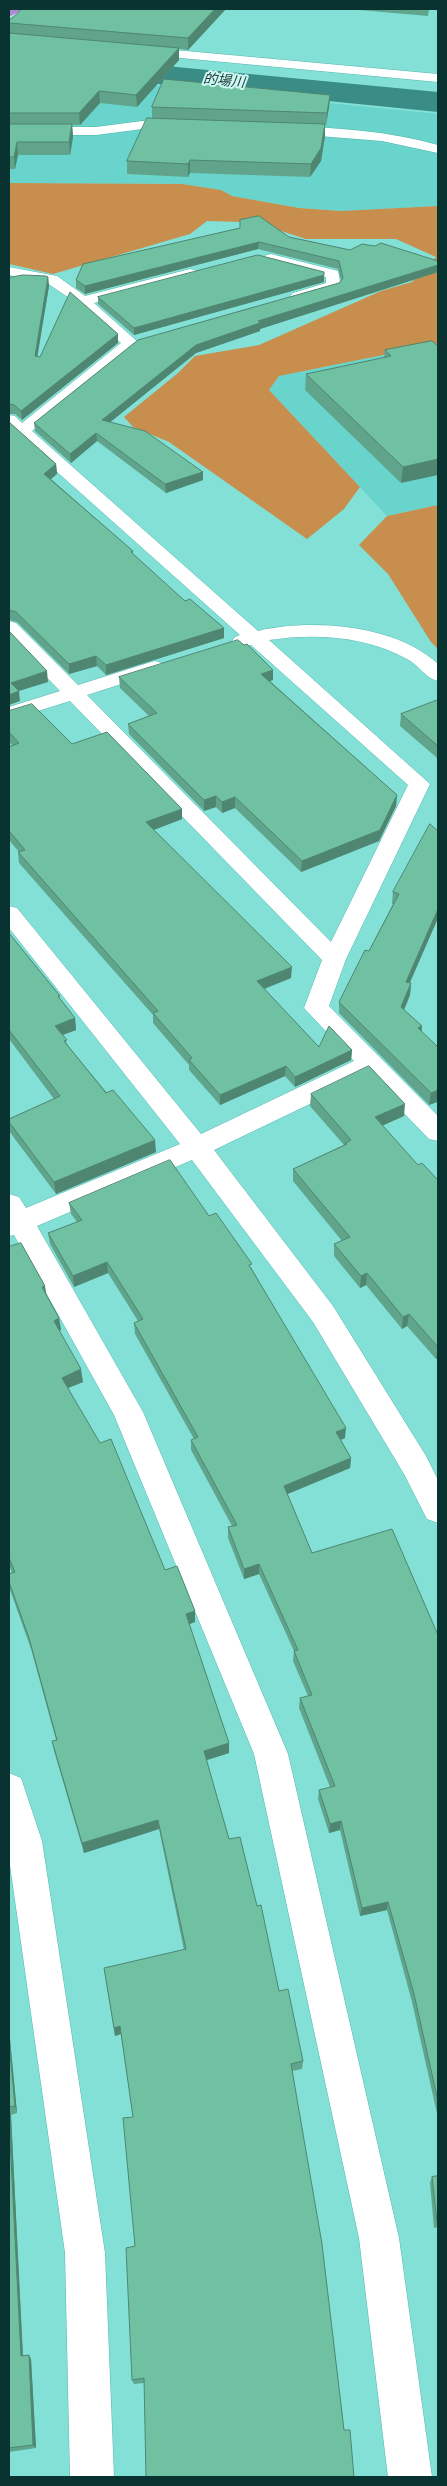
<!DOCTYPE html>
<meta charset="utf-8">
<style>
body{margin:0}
#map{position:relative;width:447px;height:2486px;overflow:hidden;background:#82e0d7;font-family:Montserrat,sans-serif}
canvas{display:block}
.frame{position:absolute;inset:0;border:10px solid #083330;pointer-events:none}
</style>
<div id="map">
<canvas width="447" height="2486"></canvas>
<div class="frame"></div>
</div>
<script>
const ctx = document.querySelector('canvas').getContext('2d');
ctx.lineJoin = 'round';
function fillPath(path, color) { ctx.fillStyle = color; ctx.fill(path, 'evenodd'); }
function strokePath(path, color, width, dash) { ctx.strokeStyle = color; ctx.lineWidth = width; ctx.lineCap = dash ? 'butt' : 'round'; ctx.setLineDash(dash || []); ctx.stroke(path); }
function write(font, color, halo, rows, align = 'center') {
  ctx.font = font + ' Montserrat,"Noto Sans JP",sans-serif'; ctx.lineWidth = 4; ctx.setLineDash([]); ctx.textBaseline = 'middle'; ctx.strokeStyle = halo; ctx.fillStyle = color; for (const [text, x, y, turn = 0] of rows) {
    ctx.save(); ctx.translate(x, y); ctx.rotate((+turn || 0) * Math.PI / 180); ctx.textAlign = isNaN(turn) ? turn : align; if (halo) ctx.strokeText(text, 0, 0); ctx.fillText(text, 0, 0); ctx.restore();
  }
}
const built = new Path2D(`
 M 9,71 L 438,114 L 438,206 L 341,211 L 299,208 L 232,196 L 221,190 L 182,184 L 9,183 Z
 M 438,344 L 438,505 L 387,516 L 269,390 L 279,376 Z`);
const green = new Path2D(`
 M 9,183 L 182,184 L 221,190 L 232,196 L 299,208 L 341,211 L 438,206 L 438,344 L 279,376 L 269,390 L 360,487 L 344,509 L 307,539 L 169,442 L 133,427 L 124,417 L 178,373 L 195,356 L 259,345 L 381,291 L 412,282 L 436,257 L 396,239 L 306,239 L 272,228 L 242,222 L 207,221 L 190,234 L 53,274 L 9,264 Z
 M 438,505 L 438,649 L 431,642 L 388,574 L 359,545 L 387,516 Z`);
const river = new Path2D(`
 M 9,51 L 438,92 L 438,112 L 9,69 Z`);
const minor = new Path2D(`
 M 142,47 L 438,74 L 438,82 L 138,54 L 136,51 Z
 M 150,120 L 179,121 L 185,125 L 179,129 L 150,128 L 96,135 L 9,135 L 9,127 L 96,127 Z
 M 287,126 C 338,128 389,131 438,145 L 438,153 L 382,141 L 282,133 L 281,130 L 282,127 Z
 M 271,254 L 338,271 L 341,286 L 338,289 L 298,301 L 293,299 L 290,296 L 293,293 L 326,283 L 326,277 L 266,261 L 264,258 L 266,255 Z
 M 9,267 L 57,276 L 85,296 L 190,269 L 195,270 L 197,273 L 195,276 L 94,303 L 139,343 L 32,431 L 258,631 C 311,618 397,625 438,664 L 438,681 C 425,678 419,665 407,659 C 366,636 315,633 269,640 L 430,784 L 346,959 L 329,1006 L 438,1116 L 438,1141 L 429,1139 L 368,1076 L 214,1150 L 333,1306 L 426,1456 L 438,1480 L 438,1523 L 427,1519 L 404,1474 L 313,1322 L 192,1160 L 37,1226 L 143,1412 L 288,1754 L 399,2238 L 432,2477 L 388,2477 L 359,2238 L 254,1754 L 114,1415 L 14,1235 L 9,1236 L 9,1194 L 19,1197 L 26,1208 L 180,1144 L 9,928 L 9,906 L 17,908 L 201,1134 L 354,1061 L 304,1008 L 322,960 L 70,701 L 9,720 L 9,707 L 60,691 L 9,638 L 9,621 L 16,623 L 78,685 L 148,663 L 155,661 L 162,663 L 165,667 L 162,671 L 87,695 L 331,942 L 408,785 L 251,645 L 242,647 L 235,645 L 232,641 L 235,637 L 240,635 L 9,429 L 9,415 L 15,416 L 22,423 L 121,343 L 78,304 L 47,283 L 9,275 Z
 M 9,1773 L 21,1778 L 42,1841 L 105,2253 L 114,2477 L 70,2477 L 65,2253 L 9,1858 Z`);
const highway = new Path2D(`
 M 25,9 L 9,17 L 9,10 Z`);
const wall = new Path2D(`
 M 22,9 L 226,9 L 188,50 L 179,49 L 179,60 L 137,107 L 100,103 L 80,125 L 72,125 L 73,137 L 70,155 L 18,155 L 15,169 L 9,169 L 9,19 L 11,19 Z
 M 348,9 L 429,9 L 428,16 Z
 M 330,95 L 329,107 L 326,125 L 325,125 L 325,136 L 321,161 L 310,177 L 190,173 L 188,177 L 127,174 L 127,161 L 152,118 L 152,107 Z
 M 289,237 L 350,250 L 438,261 L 438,272 L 260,329 L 260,331 L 196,353 L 110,422 L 203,472 L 203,480 L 166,493 L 97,441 L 71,463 L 35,431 L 34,423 L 339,283 L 341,280 L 338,269 L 258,249 L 85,294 L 76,288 L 76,280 L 83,264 Z
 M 48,277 L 49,286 L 37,356 L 40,357 L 118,334 L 118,343 L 22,420 L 15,414 L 9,414 L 9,278 Z
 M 324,282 L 134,335 L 98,304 L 98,297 Z
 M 438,346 L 401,483 L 305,390 L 306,374 L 384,358 L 385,350 Z
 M 9,422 L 56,464 L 57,474 L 51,479 L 133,551 L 133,554 L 224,638 L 106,675 L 97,666 L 69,674 L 17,622 L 9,620 Z
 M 119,677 L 273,680 L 270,681 L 397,795 L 396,806 L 379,841 L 301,872 L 235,808 L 222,813 L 216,807 L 204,811 L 129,734 L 128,724 L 149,716 L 120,688 Z
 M 438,700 L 438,761 L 436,757 L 400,726 L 401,714 Z
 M 9,711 L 72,744 L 182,819 L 153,830 L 291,978 L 264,989 L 319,1047 L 352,1050 L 351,1060 L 295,1087 L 285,1076 L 220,1105 L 189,1070 L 189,1065 L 153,1023 L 153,1015 L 19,863 L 18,852 L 19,852 L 9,840 L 9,747 L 12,745 L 9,742 Z
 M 438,831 L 438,918 L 409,983 L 411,983 L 410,995 L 404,1010 L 422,1026 L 421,1032 L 438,1047 L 438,1103 L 437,1102 L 429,1105 L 339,1013 L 339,1002 L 369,951 L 393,904 L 392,904 L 393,892 Z
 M 9,933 L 60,996 L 60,999 L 75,1018 L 76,1030 L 63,1035 L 68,1046 L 156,1152 L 56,1194 L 9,1131 L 9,1119 L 54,1099 L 9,1039 Z
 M 311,1094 L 404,1116 L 382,1126 L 418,1165 L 438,1180 L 438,1358 L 436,1359 L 407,1326 L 402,1329 L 366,1285 L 360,1288 L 334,1256 L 334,1244 L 342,1241 L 293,1181 L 293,1169 L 344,1145 L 310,1106 Z
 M 69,1203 L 209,1216 L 252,1269 L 345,1438 L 341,1440 L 351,1458 L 350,1468 L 287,1494 L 312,1553 L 438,1635 L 438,2118 L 412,2002 L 387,1910 L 360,1916 L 340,1830 L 329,1833 L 318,1799 L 319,1790 L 330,1787 L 299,1708 L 300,1698 L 308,1696 L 293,1661 L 294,1651 L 259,1574 L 244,1579 L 228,1538 L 228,1527 L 232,1526 L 191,1450 L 191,1440 L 194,1439 L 135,1334 L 134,1323 L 138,1321 L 108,1273 L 74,1287 L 50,1244 L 48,1233 L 77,1222 L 71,1214 Z
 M 9,1247 L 47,1297 L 59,1318 L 61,1330 L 59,1331 L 83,1382 L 68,1388 L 165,1570 L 195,1622 L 189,1624 L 229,1743 L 229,1753 L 206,1760 L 229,1839 L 279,1991 L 303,2061 L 302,2069 L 292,2071 L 344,2430 L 354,2477 L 144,2383 L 134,2384 L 132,2380 L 135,2246 L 133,2117 L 121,2034 L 115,2036 L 104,1968 L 184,1950 L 159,1829 L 84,1853 L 54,1751 L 52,1741 L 56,1740 L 31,1649 L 9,1587 L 9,1574 L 12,1573 L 9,1565 Z
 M 9,2034 L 10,2039 L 17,2113 L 11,2115 L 23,2355 L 31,2359 L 36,2448 L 9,2452 Z
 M 438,2176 L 438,2227 L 434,2228 L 430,2183 L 432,2177 Z`);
const shadedWall = new Path2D(`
 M 215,9 L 226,9 L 188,50 L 188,38 Z
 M 179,48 L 179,60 L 137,107 L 136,95 Z
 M 99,91 L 100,103 L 80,125 L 79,113 Z
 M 330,95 L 329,107 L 326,125 L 327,113 Z
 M 72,124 L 73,137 L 70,155 L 69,142 Z
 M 325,124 L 325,136 L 321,161 L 310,177 L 311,164 Z
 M 17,142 L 18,155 L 15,169 L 14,157 Z
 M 190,160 L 190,173 L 188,177 L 188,164 Z
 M 259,242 L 258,249 L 85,294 L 85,286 Z
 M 438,265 L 438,272 L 260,329 L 260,331 L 196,353 L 103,428 L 102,420 L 196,345 L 258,321 Z
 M 324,275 L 324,282 L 134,335 L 134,328 Z
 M 48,277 L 49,286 L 36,365 L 35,356 Z
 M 118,334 L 118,343 L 22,420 L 21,411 Z
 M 96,433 L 97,441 L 71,463 L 70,454 Z
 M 438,459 L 438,475 L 401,483 L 403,467 Z
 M 56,464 L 57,474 L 45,484 L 44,474 Z
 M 203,472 L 203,480 L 166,493 L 165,484 Z
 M 224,628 L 224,638 L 106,675 L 106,665 Z
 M 96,656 L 97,666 L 69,674 L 69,664 Z
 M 273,670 L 273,680 L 261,684 L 261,674 Z
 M 47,671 L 48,682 L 19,691 L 20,701 L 9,705 L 9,695 L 11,683 Z
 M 397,795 L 396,806 L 379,841 L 301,872 L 302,861 Z
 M 216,796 L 216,807 L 204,811 L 204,800 Z
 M 235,797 L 235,808 L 222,813 L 222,802 Z
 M 182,809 L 182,819 L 146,833 L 146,822 Z
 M 438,909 L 438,918 L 405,994 L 406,982 Z
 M 292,967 L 291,978 L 256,992 L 257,981 Z
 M 411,983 L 410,995 L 400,1019 L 401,1007 Z
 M 75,1018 L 76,1030 L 56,1037 L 55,1026 Z
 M 422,1026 L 421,1038 L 418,1028 Z
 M 352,1050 L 351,1060 L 295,1087 L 295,1077 Z
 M 286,1066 L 285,1076 L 220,1105 L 220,1095 Z
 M 438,1090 L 437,1102 L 429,1105 L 431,1093 Z
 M 405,1104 L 404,1116 L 374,1129 L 375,1117 Z
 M 155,1140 L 156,1152 L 56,1194 L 54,1182 Z
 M 107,1262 L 108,1273 L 74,1287 L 73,1276 Z
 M 367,1273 L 366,1285 L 360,1288 L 361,1276 Z
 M 45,1286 L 47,1298 L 42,1287 Z
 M 409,1314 L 407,1326 L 402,1329 L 403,1317 Z
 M 59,1318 L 61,1330 L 55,1333 L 54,1321 Z
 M 438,1347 L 438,1358 L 436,1359 Z
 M 81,1369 L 83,1382 L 63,1390 L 62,1378 Z
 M 346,1428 L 345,1438 L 335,1442 L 336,1432 Z
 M 351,1458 L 350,1468 L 283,1496 L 284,1486 Z
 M 259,1564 L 259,1574 L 244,1579 L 244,1569 Z
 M 195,1611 L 195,1622 L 187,1625 L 186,1614 Z
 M 229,1743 L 229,1753 L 204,1761 L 204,1751 Z
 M 158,1820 L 159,1829 L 84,1853 L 82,1843 Z
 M 341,1821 L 340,1830 L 329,1833 L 330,1824 Z
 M 388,1902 L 387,1910 L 360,1916 L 362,1908 Z
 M 120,2026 L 121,2034 L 115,2036 L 114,2028 Z
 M 9,2034 L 10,2039 L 17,2113 L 15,2106 Z
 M 9,2109 L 11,2115 L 23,2360 L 21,2356 Z
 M 29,2355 L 31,2359 L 36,2448 L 33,2445 Z`);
const building = new Path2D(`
 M 22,9 L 215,9 L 188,38 L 9,23 L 9,19 L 11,19 Z
 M 9,33 L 179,48 L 136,95 L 99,91 L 79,113 L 9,113 Z
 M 164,79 L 330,95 L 327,113 L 152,107 Z
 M 147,118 L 325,124 L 321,148 L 311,164 L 190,160 L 188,164 L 127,161 Z
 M 9,124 L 72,124 L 69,142 L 17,142 L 14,157 L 9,157 Z
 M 259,216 L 289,237 L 350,250 L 362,244 L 375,246 L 381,243 L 438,261 L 438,265 L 258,321 L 260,323 L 196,345 L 102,420 L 145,431 L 203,472 L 165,484 L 96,433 L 70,454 L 34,423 L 138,340 L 339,283 L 343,278 L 339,261 L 259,242 L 85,286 L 76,280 L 83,264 L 240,228 L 240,220 Z
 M 258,255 L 324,272 L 324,275 L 134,328 L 98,297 Z
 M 23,275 L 46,276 L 48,277 L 35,356 L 40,357 L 70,292 L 118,334 L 21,411 L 14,405 L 9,404 L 9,278 Z
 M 432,341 L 438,346 L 438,459 L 403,467 L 306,374 L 391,356 L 385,350 Z
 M 9,422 L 56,464 L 44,474 L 133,551 L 131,552 L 185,601 L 190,599 L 224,628 L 106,665 L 96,656 L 69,664 L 16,612 L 9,610 Z
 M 9,631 L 47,671 L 11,683 L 19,691 L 9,695 Z
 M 238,640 L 244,645 L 247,644 L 273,670 L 261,674 L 397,795 L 380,830 L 302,861 L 235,797 L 222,802 L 216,796 L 204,800 L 128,724 L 157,713 L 119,677 Z
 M 438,700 L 438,747 L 438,746 L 401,714 Z
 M 32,704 L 72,744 L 107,732 L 182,809 L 146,822 L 292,967 L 257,981 L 319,1047 L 329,1026 L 352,1050 L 295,1077 L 286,1066 L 220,1095 L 189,1060 L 192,1058 L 153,1013 L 158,1011 L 18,852 L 25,850 L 9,831 L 9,747 L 19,743 L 9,732 L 9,711 Z
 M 430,824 L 438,831 L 438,909 L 406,982 L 411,983 L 401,1007 L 422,1026 L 418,1028 L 438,1047 L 438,1090 L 431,1093 L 339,1002 L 365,950 L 369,951 L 399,894 L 393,892 Z
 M 9,933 L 60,996 L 58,996 L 75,1018 L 55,1026 L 67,1040 L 64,1041 L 106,1093 L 113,1090 L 155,1140 L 54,1182 L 9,1122 L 9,1119 L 60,1096 L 9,1030 Z
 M 369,1066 L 405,1104 L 375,1117 L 418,1165 L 422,1163 L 438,1180 L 438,1347 L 409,1314 L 403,1317 L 367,1273 L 361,1276 L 334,1244 L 350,1237 L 293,1169 L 347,1144 L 345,1143 L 351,1140 L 311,1094 Z
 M 170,1160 L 209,1216 L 216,1213 L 252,1264 L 249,1265 L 346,1428 L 336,1432 L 351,1458 L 284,1486 L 312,1553 L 392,1529 L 438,1635 L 438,2101 L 414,1994 L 388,1902 L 362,1908 L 341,1821 L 330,1824 L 319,1790 L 335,1786 L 300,1698 L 312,1695 L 294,1651 L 298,1650 L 259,1564 L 244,1569 L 228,1527 L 237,1525 L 191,1440 L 198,1437 L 134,1323 L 143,1319 L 107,1262 L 73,1276 L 48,1233 L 82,1220 L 69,1203 Z
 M 21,1243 L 45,1286 L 42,1287 L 59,1318 L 54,1321 L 81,1369 L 62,1378 L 100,1443 L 111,1439 L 165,1570 L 177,1566 L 195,1611 L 186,1614 L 229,1743 L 204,1751 L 229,1839 L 240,1837 L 257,1906 L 261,1905 L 279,1991 L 288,1989 L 303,2061 L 291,2064 L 322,2244 L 344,2430 L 350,2430 L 354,2477 L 146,2477 L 144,2378 L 132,2380 L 126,2248 L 135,2246 L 123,2118 L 133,2117 L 120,2026 L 114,2028 L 104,1968 L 186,1949 L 158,1820 L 82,1843 L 52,1741 L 57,1740 L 29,1638 L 9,1582 L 9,1574 L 15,1572 L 9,1558 L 9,1247 Z
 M 9,2042 L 15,2106 L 9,2107 Z
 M 9,2119 L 21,2356 L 29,2355 L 33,2445 L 9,2448 Z
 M 438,2176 L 438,2222 L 437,2222 L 432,2177 Z`);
const farWaternames = [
 ["的場川",224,81,6]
];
fillPath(built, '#69d4cb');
fillPath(green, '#c88e4d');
fillPath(river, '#3a8c86');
strokePath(minor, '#57b6ae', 1);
strokePath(highway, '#fff', 1);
fillPath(minor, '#fff');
fillPath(highway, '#af89d2');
fillPath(wall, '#60a58b');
fillPath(shadedWall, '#4e8671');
fillPath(building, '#70c0a2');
strokePath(building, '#4e8671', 1);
write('italic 14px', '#1f3a37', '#ccf8f3', farWaternames);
</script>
